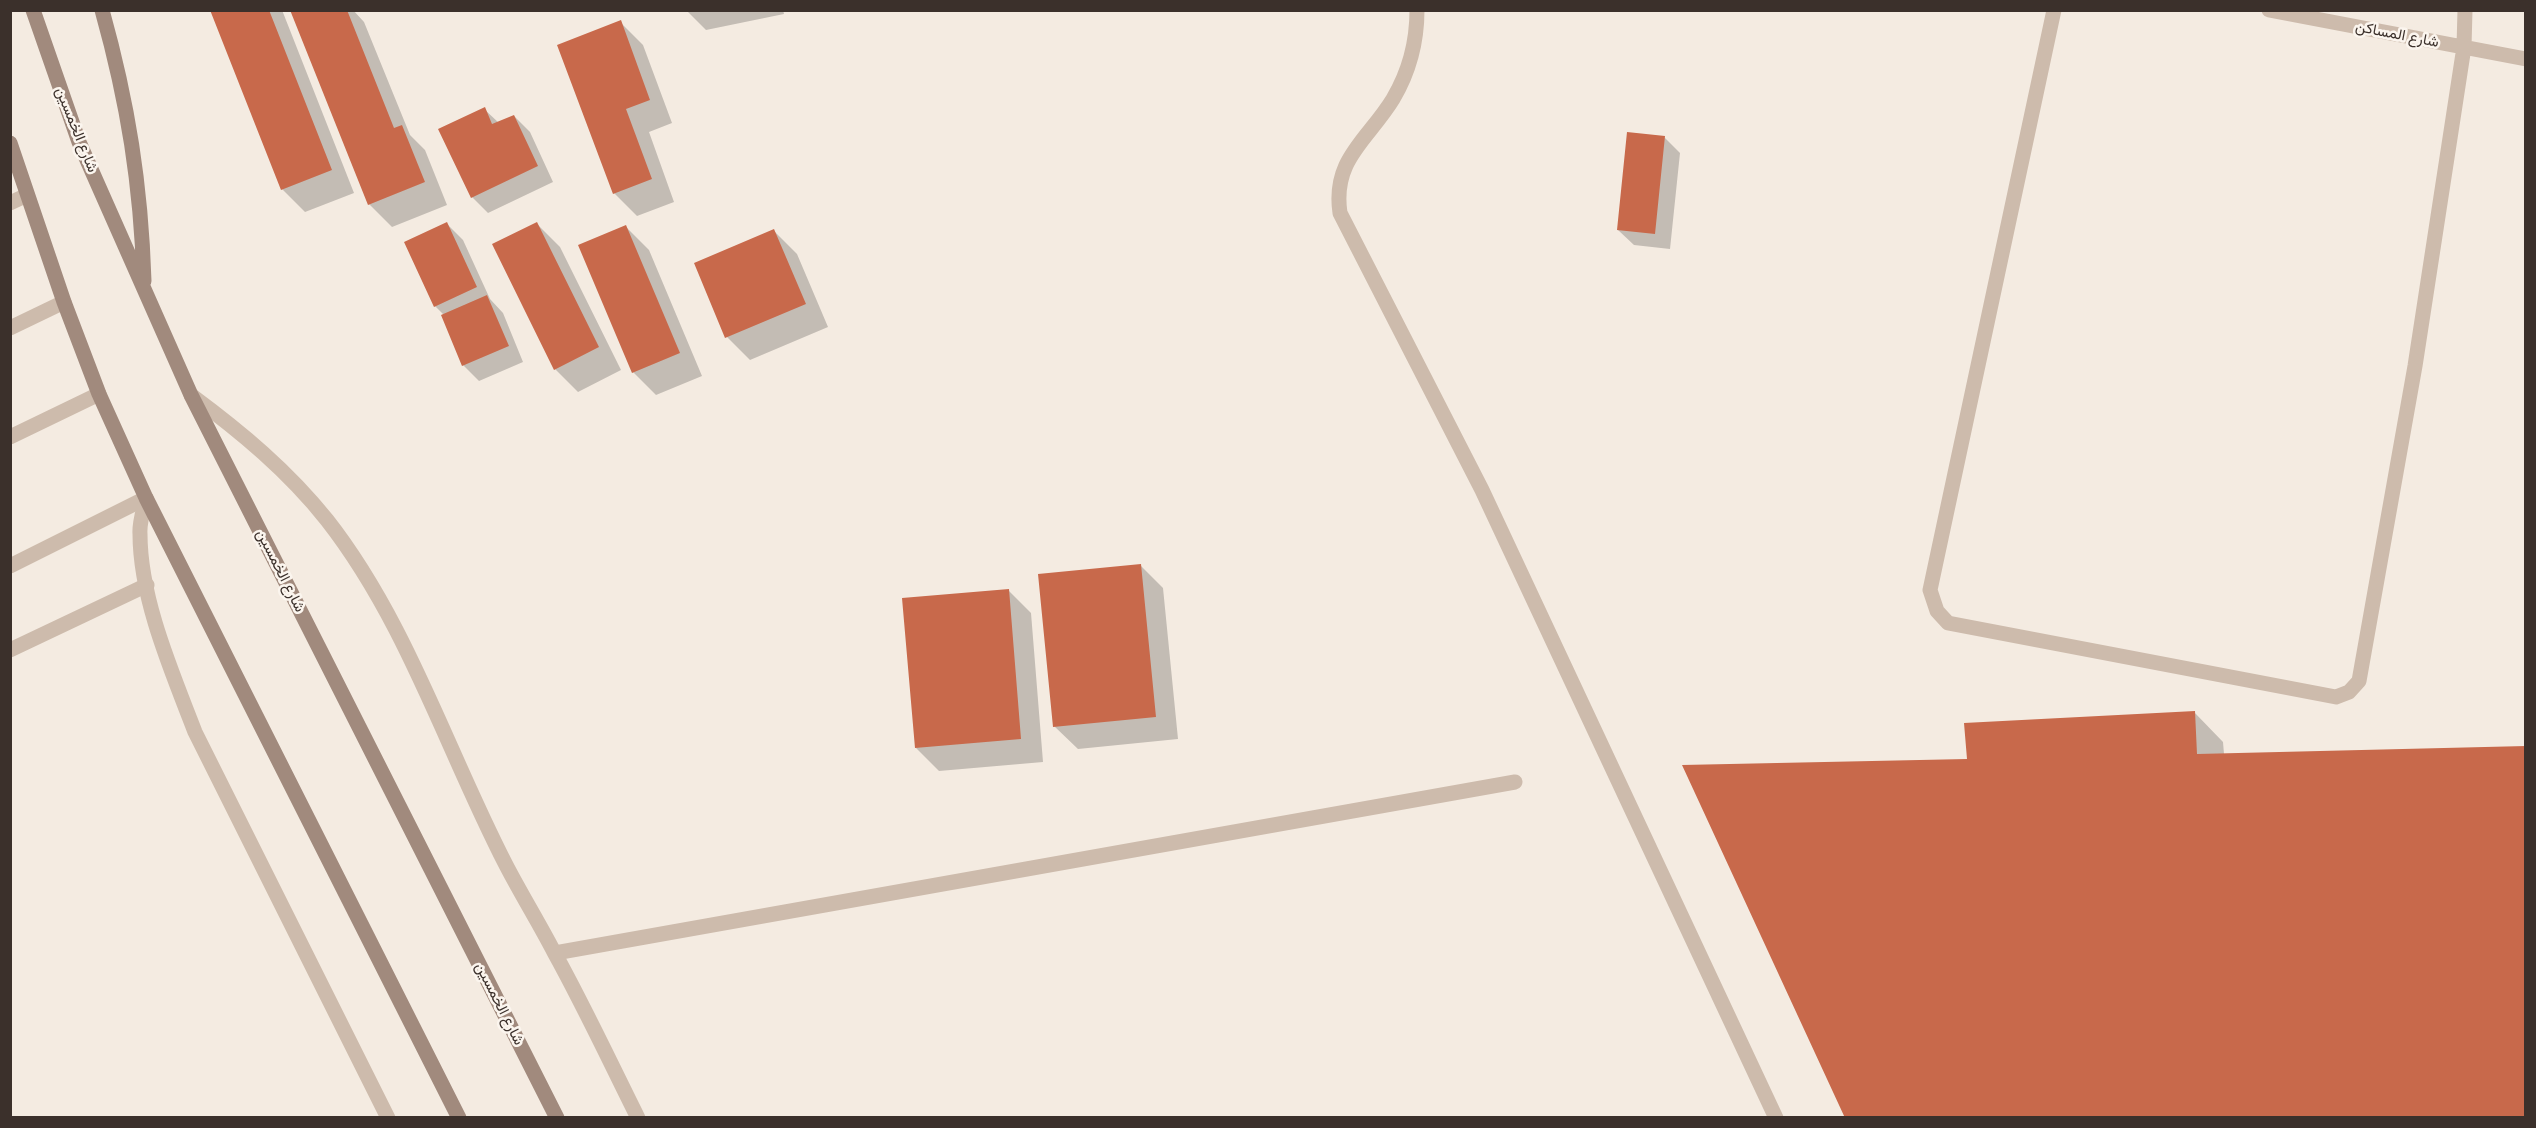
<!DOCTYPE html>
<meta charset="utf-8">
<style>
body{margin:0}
#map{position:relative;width:2536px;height:1128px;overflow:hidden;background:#f4ebe1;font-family:"Varela Round",sans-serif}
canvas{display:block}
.frame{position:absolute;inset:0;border:12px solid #3b302b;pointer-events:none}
</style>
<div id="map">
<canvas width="2536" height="1128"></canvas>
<div class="frame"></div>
</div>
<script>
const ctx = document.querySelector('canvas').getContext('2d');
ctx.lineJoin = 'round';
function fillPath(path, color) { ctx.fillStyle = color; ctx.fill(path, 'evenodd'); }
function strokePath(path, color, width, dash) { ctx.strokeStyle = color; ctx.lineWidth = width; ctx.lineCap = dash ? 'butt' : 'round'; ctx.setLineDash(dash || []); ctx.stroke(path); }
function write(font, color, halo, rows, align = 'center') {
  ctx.font = font + ' "Varela Round",Vazirmatn,sans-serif'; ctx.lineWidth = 5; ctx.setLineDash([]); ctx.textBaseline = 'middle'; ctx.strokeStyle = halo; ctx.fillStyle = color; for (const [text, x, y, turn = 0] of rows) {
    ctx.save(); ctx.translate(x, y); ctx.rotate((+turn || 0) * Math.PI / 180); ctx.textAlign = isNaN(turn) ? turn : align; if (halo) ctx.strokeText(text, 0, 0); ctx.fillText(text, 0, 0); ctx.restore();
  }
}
const shadow = new Path2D(`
 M 212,10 L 282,10 L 354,193 L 305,212 L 282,189 Z
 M 291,10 L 353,10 L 364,22 L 410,135 L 425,150 L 447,205 L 392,227 L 369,204 Z
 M 686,10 L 783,10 L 784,14 L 706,30 Z
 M 620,22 L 643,45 L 672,123 L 649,132 L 674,202 L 637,216 L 614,193 Z
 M 484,109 L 499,123 L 514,116 L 530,132 L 553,182 L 488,213 L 472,197 Z
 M 1664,137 L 1680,153 L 1670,249 L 1634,245 L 1618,230 Z
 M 447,224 L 463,240 L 490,299 L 503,313 L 523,362 L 479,381 L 463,365 L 444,315 L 435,306 Z
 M 537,224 L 560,247 L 621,370 L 578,392 L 555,369 Z
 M 626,227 L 649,250 L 702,376 L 656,395 L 633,372 Z
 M 774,231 L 797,254 L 828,327 L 750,360 L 727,337 L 696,264 Z
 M 1140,565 L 1163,588 L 1178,739 L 1078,749 L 1054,726 Z
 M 1008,590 L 1031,613 L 1043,762 L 939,771 L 916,748 Z
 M 2194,712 L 2223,742 L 2224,754 L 1968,760 Z`);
const building = new Path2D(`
 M 210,10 L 269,10 L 332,170 L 281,190 Z
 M 290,10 L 347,10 L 394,128 L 402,125 L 425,182 L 368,205 Z
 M 621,20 L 650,100 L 626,109 L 652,179 L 613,194 L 557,45 Z
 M 485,107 L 492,124 L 514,115 L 538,166 L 471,198 L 438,129 Z
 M 1627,132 L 1665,136 L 1655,234 L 1617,230 Z
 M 447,222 L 477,287 L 434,307 L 404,242 Z
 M 537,222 L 599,347 L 554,370 L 492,244 Z
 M 626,225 L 680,353 L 632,373 L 578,245 Z
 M 774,229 L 806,304 L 725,338 L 694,263 Z
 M 487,295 L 509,346 L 462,366 L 441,315 Z
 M 1141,564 L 1156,717 L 1053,727 L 1038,574 Z
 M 1009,589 L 1021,739 L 915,748 L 902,598 Z
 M 2195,711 L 2197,754 L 2526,746 L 2526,1118 L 1845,1118 L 1682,765 L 1967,759 L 1964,723 Z`);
const lane = new Path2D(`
 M 10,203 L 27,195
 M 10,328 L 64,302
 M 10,437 L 99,394
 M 10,566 L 146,498
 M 10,650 L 147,585`);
const street = new Path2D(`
 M 1417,10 C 1417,42 1409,72 1393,99 C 1368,140 1332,159 1340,213 L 1482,490 L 1776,1118
 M 2054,10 L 1930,590 L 1937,611 L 1948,623 L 2336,697 L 2349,692 L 2359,681 L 2415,366 L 2464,47 L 2465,10
 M 2269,10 L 2526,59
 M 191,395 C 241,432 288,471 327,520 C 407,622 447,751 506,865 C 521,894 539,923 554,952 C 584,1006 610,1062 638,1118
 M 146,498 C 144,509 139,522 140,534 C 140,599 172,672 195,732 L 388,1118
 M 555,953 L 1515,782`);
const secondary = new Path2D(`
 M 33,10 L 79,142 L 191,395 L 557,1118
 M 102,10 C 128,103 141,185 144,281
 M 10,143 L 64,302 L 99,394 L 146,498 L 459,1118`);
const streetNames = [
 ["شارع المساكن",2397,35,11],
 ["شارع الخمسين",76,130,68],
 ["شارع الخمسين",280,571,63],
 ["شارع الخمسين",499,1004,63]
];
fillPath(shadow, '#0003');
fillPath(building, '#c8694b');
strokePath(lane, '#cdbbac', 15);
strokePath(street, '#cdbbac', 15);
strokePath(secondary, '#a18a7d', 15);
write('15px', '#3b302b', '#fbf5ee', streetNames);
</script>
